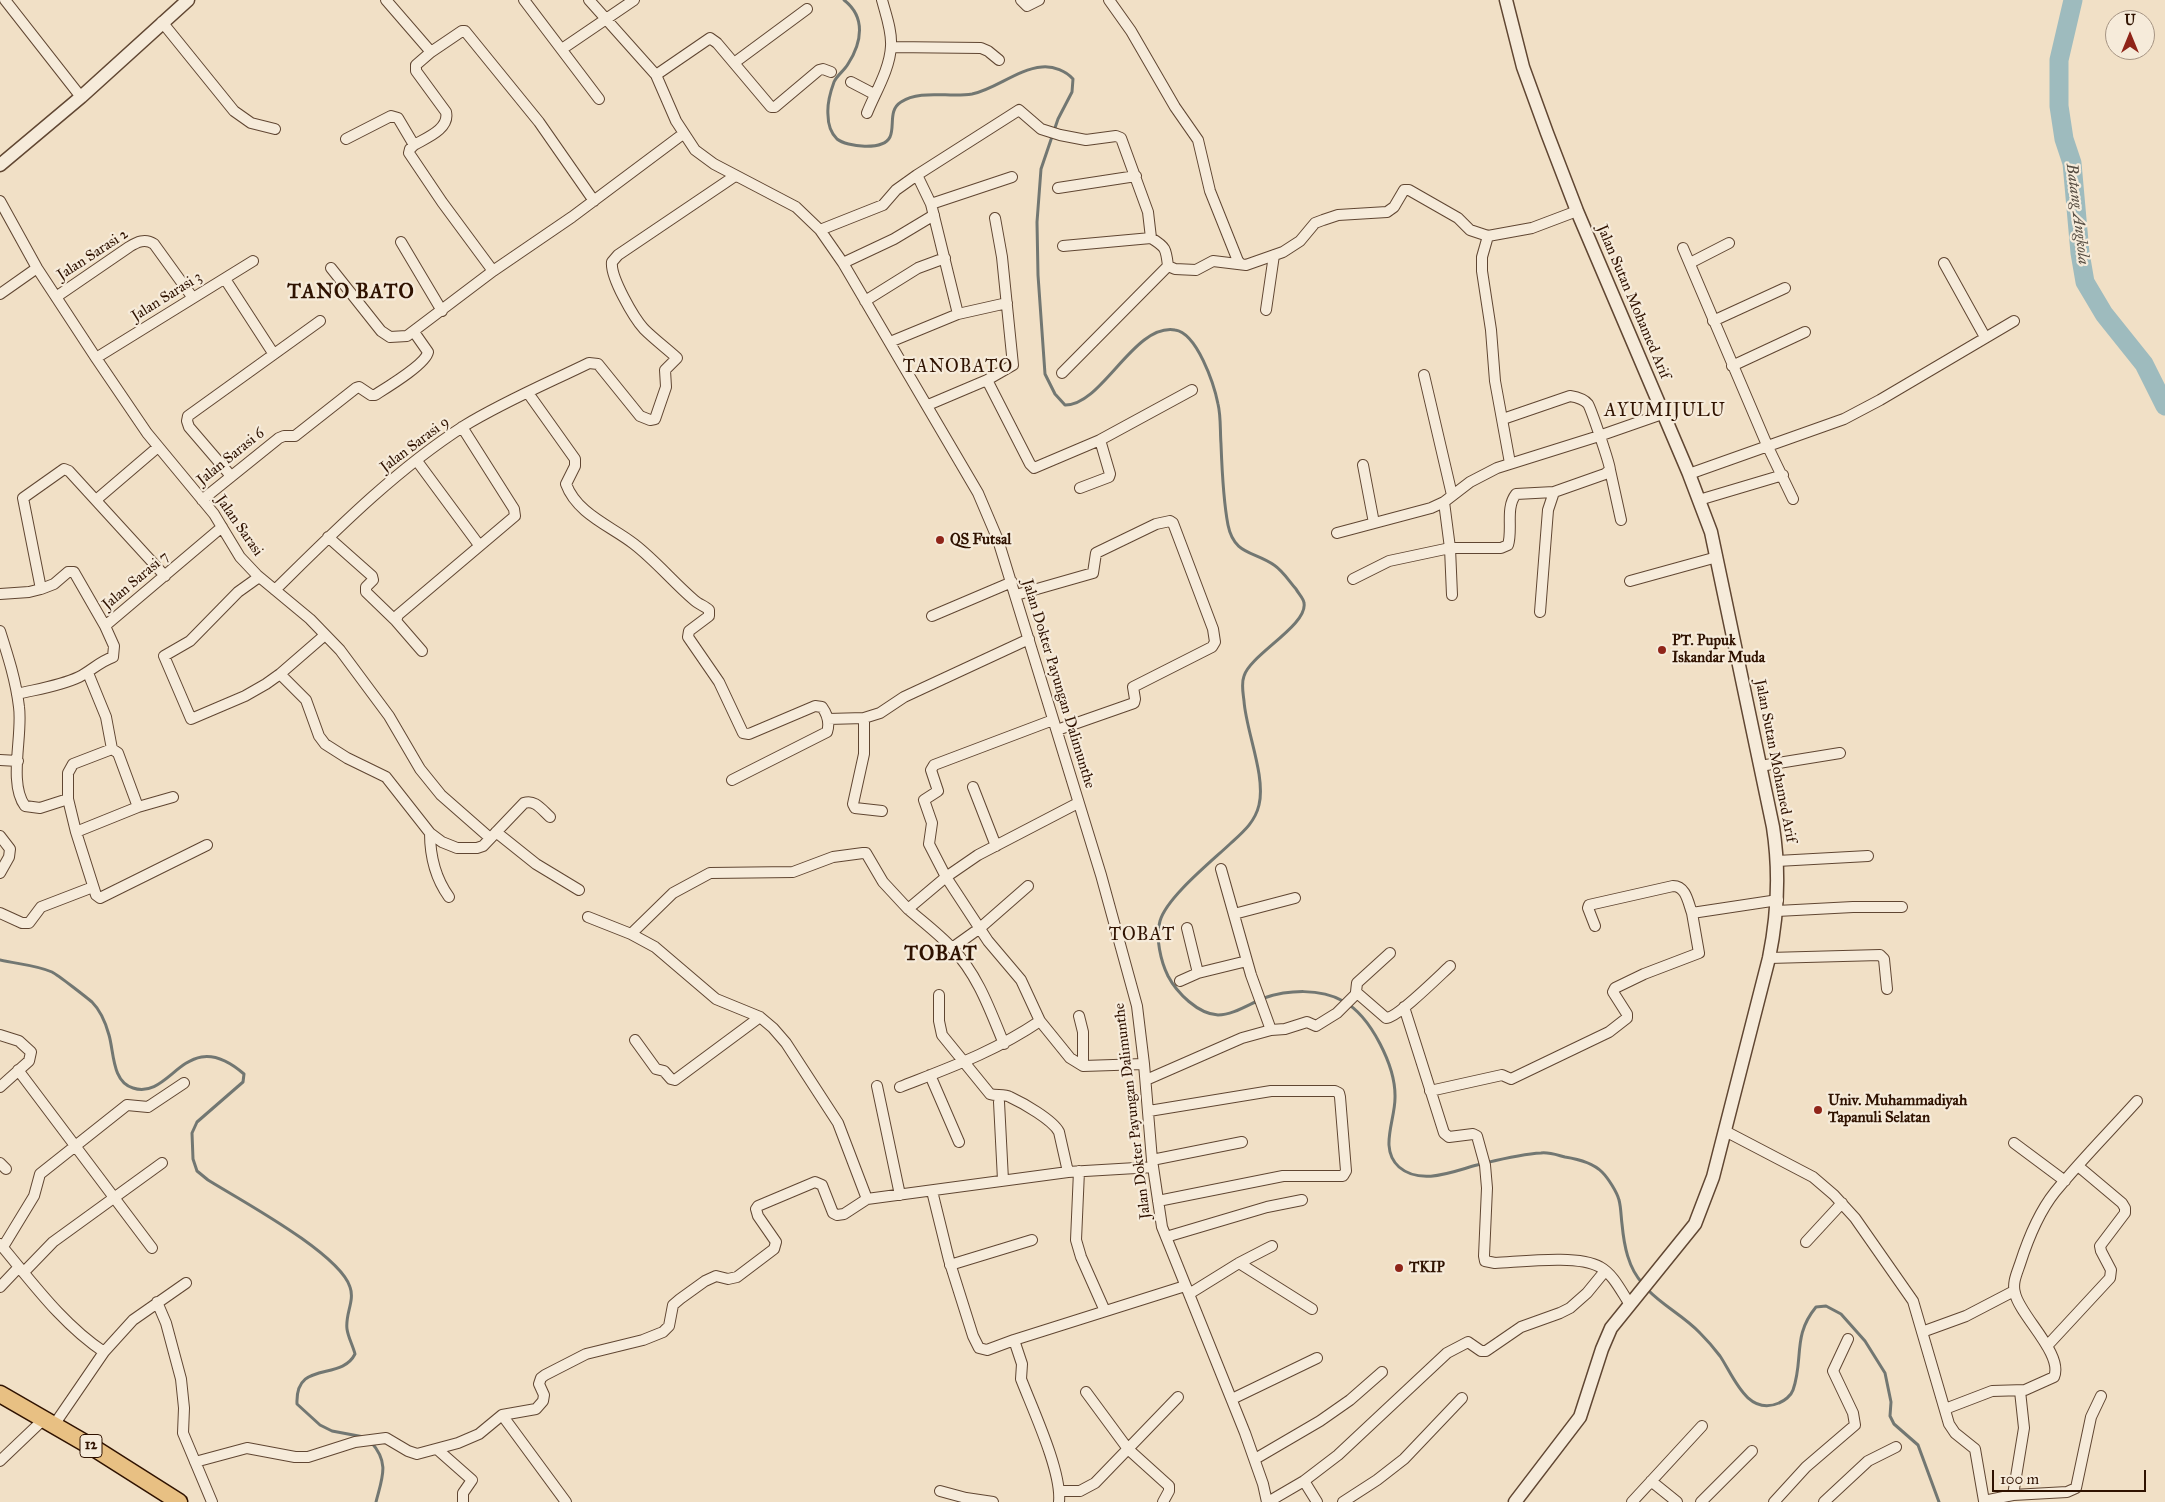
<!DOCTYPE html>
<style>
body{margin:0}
#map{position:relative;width:2165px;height:1502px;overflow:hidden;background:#f1e0c6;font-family:"IM FELL Great Primer",serif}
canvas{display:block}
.north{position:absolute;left:2105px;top:10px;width:50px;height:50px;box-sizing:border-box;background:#f6ebda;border:1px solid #a69483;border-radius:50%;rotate:0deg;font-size:14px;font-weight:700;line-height:20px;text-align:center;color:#2f1200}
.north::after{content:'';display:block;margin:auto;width:18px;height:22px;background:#8f2418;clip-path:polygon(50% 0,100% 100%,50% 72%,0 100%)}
.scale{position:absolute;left:1992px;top:1470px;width:154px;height:22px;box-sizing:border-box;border:2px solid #2f1200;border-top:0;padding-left:6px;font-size:15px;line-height:18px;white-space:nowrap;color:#2f1200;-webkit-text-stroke:4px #f6ebda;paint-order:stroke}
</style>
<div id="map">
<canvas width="2165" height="1502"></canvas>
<div class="north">U</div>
<div class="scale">100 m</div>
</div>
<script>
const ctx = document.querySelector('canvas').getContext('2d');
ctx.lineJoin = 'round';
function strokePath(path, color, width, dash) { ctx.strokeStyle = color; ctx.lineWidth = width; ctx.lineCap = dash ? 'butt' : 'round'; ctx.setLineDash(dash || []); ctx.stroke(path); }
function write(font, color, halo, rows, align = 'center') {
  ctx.font = font + ' "IM FELL Great Primer",serif'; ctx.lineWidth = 4.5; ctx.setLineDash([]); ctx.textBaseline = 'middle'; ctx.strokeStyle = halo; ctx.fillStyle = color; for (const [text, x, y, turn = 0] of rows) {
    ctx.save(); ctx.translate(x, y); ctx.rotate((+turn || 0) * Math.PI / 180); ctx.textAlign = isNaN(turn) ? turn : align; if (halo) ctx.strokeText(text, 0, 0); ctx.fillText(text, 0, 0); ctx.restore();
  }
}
const stream = new Path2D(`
 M 844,0 C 866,17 862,42 848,64 C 844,71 837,75 834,82 C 830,93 827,104 828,115 C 828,124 831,133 837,139 C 847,147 883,151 890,137 C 895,126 888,110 901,102 C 920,89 950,98 972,94 C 996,89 1017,69 1042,67 C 1054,66 1066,71 1073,79 L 1072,92 L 1058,119 L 1041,169 L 1037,222 L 1038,275 L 1045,374 L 1055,394 L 1065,405 C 1102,406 1134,323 1175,330 C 1197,333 1214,384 1218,404 C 1221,416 1220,431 1221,444 C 1222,471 1223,499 1228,525 C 1234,555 1254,551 1274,565 C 1283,571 1289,581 1296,589 C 1298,593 1304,599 1304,603 C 1308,625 1250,655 1244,676 C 1241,684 1243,692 1244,701 C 1246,731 1266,776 1259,805 C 1255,822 1243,832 1231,843 C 1212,861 1167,897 1160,921 C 1155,937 1161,962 1168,976 C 1177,993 1198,1014 1218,1015 C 1233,1015 1249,1004 1264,998 C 1288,990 1320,988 1343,1001 C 1371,1016 1396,1067 1395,1098 C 1395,1121 1379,1149 1399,1167 C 1421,1186 1454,1171 1477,1165 C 1498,1160 1520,1154 1541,1153 C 1549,1152 1557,1155 1565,1157 C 1578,1159 1593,1163 1602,1172 C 1608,1178 1617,1192 1619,1200 C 1621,1207 1621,1217 1622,1224 C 1624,1245 1628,1268 1643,1284
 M 0,960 C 17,964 36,965 52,972 C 58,975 86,997 92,1002 C 100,1010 106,1024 109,1035 C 114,1052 112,1082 133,1088 C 172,1101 185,1023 244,1074 L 243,1082 L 197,1122 L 192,1133 L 193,1159 L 197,1171 L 208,1180 C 240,1200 339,1253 350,1287 C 355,1301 345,1314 347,1329 C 348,1337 353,1346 355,1354 C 341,1382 295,1359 297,1404 L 320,1425 L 332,1431 L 364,1437
 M 1647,1289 C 1663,1306 1684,1316 1700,1333 C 1707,1340 1714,1348 1720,1356 C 1733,1375 1747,1417 1779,1403 C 1784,1401 1791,1396 1793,1390 C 1804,1359 1792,1336 1816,1307 L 1826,1306 L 1841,1314 L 1865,1341 L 1885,1373 L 1891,1402 L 1890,1416 L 1894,1424 L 1918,1445 L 1939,1502
 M 371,1442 C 390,1463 382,1478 376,1502`);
const river = new Path2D(`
 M 2073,0 L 2059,60 L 2059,106 L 2064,139 L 2072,163 L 2080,253 L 2085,282 L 2104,314 L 2144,364 L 2165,406`);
const minor = new Path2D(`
 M 5,0 L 81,97
 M 386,0 L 431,52
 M 524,0 L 599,99
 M 589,0 L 656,75 L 676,121 L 695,150 L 714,164 L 796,207 L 820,230 L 843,263 L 978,493 L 998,540 L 1101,875 L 1137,1006 L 1144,1064 L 1152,1160 L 1162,1227 L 1245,1433 L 1263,1484 L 1267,1502
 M 1021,0 L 1027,6 L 1039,0
 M 1109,0 L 1131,31 L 1175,107 L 1198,140 L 1210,191 L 1238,261 L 1241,264
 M 162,22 L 234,111 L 251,123 L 275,129
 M 891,47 L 981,48 L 988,51 L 999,60
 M 562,49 L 634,0
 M 734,63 L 807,9
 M 656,75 L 710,38 L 717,43 L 771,107 L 775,107 L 819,70 L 823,69 L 831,72
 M 851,82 L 874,94
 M 867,113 C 875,93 890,69 891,46 C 892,31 886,15 882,0
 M 346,139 L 391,116 L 398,118 L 414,145
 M 917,175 L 931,204 L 958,314
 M 1058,188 L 1136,176
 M 0,201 L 37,268 L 96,358 L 147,433 L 214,514 L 240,557 L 257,575 L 310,619 L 340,650 L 389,716 L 420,769 L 441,795 L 490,838
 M 931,204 L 1012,177
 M 820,230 L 883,205 L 896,190 L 917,175 L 1019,110 L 1041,129 L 1060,135 L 1086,140 L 1116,136 L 1121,138 L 1148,212 L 1151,238
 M 1488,236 L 1482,257 L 1482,271 L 1491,330 L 1495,381 L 1510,463
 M 401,242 L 442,311
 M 1063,246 L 1151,238 C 1166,247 1166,249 1168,266
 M 1683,248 L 1767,445 L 1793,499
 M 843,263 L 894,239 L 934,215
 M 1690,263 L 1729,243
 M 1944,263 L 1985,337
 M 1168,266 L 1175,269 L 1196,270 L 1213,261 L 1246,265 L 1283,252 L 1300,241 L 1315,223 L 1323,220 L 1338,215 L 1387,212 L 1394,207 L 1404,190 L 1409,190 L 1458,218 L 1470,230 L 1488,236 L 1532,228 L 1577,211
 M 331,268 L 381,331 L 390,337 L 407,336 L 493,271 L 572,217 L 683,134
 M 493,271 L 442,202 L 409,153 L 410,149 L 414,145 C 426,138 450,129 446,112 L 416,71 L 416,65 L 431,52 L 462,31 L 465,31 L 539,122 L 594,201
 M 225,279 L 273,353
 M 0,294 L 37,268
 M 56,297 L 129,247 C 137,242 145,238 154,244 L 193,298
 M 865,301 L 918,268 L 945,258
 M 1266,310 L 1274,255
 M 1713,321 L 1785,288
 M 890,342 L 958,314 L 1007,303
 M 96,358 L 253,261
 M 1732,366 L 1805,332
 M 1062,373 L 1168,266
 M 1424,375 L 1452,495
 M 987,380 L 1030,464 L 1034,468 L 1100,440 L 1192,390
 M 528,393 L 575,459 L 575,466 L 566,484 C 577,514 611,526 634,544 C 656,561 673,582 694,600 C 698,604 705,606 709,610 L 709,616 L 689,631 L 688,637 L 719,682 L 743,733 L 749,734 L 815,706 L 822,707 C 827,714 830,723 827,732 L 732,780
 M 928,405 L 987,380 L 1013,365 L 1002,257 L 995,218
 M 417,461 L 479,545
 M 1363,465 L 1374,523
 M 1610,470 L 1621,520
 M 1689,474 L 1844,419 L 1880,400 L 2014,321
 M 231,476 L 189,427 L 187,421 L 188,416 L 320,321
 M 1080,488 L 1109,477 L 1110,474 L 1100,440
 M 96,500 L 158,447
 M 202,500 L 279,438 L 284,436 L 295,436 L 356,388 L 359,387 L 371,395 L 375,395 C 386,388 426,364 428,352 L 414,332
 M 1699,500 L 1783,475
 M 1444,502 L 1450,548 L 1452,595
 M 1337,533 L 1431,508 L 1444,502 L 1470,482 L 1497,468 L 1599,436 L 1662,414
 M 328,537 L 372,576 L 373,580 L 366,587 L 366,592 L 396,621 L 422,651
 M 259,577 L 238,592 L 190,641 L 164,656 L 191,719 L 245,696 L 266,684 L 280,674 L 325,635
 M 1353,579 L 1389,561 L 1450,548 L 1501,548 L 1508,545 C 1513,529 1505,508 1516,494 L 1554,492 L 1605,474 L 1610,470 C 1610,464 1591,409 1588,404 C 1584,399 1576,397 1570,396 L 1503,419
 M 1630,581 L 1717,557
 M 41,589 L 54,584 L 68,572 L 74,572 L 105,626
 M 275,590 C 334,532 394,471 464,426 C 503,402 548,383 589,363 L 598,364 L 640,416 L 650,420 L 655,419 L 666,387 L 665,370 L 677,358 C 666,348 654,339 644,329 C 634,318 610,277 612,262 L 618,255 L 735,176
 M 0,594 L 29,592 L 41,589 L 23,498 L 64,469 L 69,471 L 165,576
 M 1016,595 L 1093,573 L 1096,553 L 1156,524 L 1170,521 L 1173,523 L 1213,629 L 1215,642 L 1212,647 L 1133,687 L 1135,699 L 1134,703 L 1057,730
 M 1540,612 L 1548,510 L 1554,492
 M 932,616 L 1012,582
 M 396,621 L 398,615 L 515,516 L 514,509 L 462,427
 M 0,631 C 8,656 16,681 19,707 C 23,735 8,783 25,806 L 40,808 L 68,799 L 68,773 L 73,764 L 112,749 L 118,753 L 138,807 L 173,797
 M 88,673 L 106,717 L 112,749
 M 280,674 L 306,700 L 319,736 L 325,744 L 347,758 L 386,777 L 430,833 L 442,842 L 457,848 L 477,848 L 483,846 L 524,803 C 535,799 542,810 550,817
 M 17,694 C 38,689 60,686 79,677 C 91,671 99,662 113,657 L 114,646 L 105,626 L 222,527
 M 864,718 L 864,754 L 853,804 L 855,808 L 882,811
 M 828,719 L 864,718 L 880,713 L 904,697 L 1029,639
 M 0,760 L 18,761
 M 1760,766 L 1840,753
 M 973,787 L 996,846
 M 68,799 L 76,832 L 96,895 L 100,898 L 207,845
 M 1078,803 L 978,855 L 946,877 L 988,941 L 1021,980 L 1040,1021 L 1070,1058 L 1083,1066 L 1144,1064
 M 76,832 L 138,807
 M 496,832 L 536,864 L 579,890
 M 430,833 C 430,857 436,879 449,897
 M 0,836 L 10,849 L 9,857 L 0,873
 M 1777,861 L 1868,856
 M 1777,911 L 1853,907 L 1902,907
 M 0,913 L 22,923 L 29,923 L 41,907 L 93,887
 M 1234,914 L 1295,898
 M 588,917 L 631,934 L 655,947 L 716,999 L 760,1017 L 773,1028 L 786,1043 L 838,1123 L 867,1199 L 1068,1172 L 1153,1167
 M 1595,926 L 1588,908 L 1589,905 L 1673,886 C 1686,886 1688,902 1692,913 L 1778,900
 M 1187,928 L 1198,973
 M 631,934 L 673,893 L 710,873 L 793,872 L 833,857 L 863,853 L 866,853 L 883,882 L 908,909
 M 952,948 L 980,928 L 1028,886
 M 1390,953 L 1357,983 L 1356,992 L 1386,1018 C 1397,1018 1439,976 1450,966
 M 1769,958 L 1880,955 L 1884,959 L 1887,989
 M 1180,981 L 1198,973 L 1247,961
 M 939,995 L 939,1021 L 942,1035 L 990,1094 C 996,1096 1004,1094 1010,1097 C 1023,1103 1053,1120 1059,1132 L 1068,1172
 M 1404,1007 L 1444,1133 L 1449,1137 L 1473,1134 L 1477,1136 L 1485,1165 L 1487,1188 L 1484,1256 L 1485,1261 L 1495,1263 C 1520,1262 1578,1254 1600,1267 C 1613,1274 1621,1291 1629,1303
 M 1079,1016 L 1083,1032 L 1083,1066
 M 1271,1030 L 1285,1029 L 1307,1022 L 1316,1026 L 1337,1013 L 1357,993
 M 0,1035 L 19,1041 L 31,1052 L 29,1061 L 0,1087
 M 635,1040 L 656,1069 L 664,1071 L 671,1079 L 675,1080 L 760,1017
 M 1004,1044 C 990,1010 978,975 952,948 C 939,934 923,922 908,909 L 946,877 L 929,844 L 932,823 L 924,800 L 938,791 L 931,770 L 934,765 L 1053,720
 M 18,1070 L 152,1248
 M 930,1075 L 959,1142
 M 1146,1080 L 1242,1038 L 1271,1030 L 1251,975 L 1221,869
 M 877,1086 L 900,1195
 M 900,1087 C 951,1067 994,1052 1040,1021
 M 1430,1091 L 1502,1075 L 1511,1079 L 1609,1032 L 1627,1018 L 1627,1014 L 1613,992 L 1615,988 L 1644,974 L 1699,953 L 1692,913
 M 999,1102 L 1003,1180
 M 1149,1111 L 1271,1091 L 1335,1091 L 1339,1093 L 1340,1097 L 1346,1171 L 1343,1176 L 1283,1176 L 1158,1201
 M 1725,1131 L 1813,1177 L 1834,1195 L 1855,1218 L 1913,1301 L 1949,1424 L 1955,1433 L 1975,1449 L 1984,1501 L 2013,1495 L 2067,1492 L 2076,1488 L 2091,1417 L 2101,1396
 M 2014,1143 L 2065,1181
 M 1152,1160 L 1242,1142
 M 0,1163 L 6,1169
 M 1079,1171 L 1076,1240 L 1081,1257 L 1105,1311
 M 932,1191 L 949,1260 L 973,1336 L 979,1348 L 987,1350 L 1014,1340
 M 1166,1237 L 1267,1207 L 1302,1200
 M 1806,1242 L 1842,1203
 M 0,1244 C 32,1282 62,1324 104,1352
 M 3,1247 L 34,1196 L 40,1174 L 127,1105 L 148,1107 L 184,1083
 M 1239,1263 L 1312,1309
 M 950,1265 L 1032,1240
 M 24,1272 L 53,1242 L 162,1163
 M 0,1287 L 19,1267
 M 1189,1294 L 1239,1263 L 1272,1246
 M 157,1302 L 166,1323 L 181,1379 L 184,1408 L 183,1433 L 212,1502
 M 1922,1332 L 1966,1316 L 2014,1291
 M 2047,1346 L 2110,1278 L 2111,1270 L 2101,1251 L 2100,1246 L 2125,1213 L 2125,1208 L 2122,1203 L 2078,1166
 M 1086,1392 L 1128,1449 L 1169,1486 L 1169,1491 L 1163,1502
 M 1232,1399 L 1317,1358
 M 1945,1409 L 1992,1391 L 2025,1390 L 2054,1377 C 2064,1354 2019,1315 2015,1293 C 2012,1283 2017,1273 2020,1264 C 2028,1239 2039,1212 2055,1192 C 2081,1160 2110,1131 2137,1101
 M 502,1415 L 566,1502
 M 54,1425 L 104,1352 L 133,1320 L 186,1283
 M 438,1450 L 472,1480 L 463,1493 L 463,1502
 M 1255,1459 L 1320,1421 L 1350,1400 L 1382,1372
 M 0,1461 L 44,1419
 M 195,1462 L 247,1448 L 295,1457 L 308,1457 L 355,1442 L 386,1438 L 408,1451 L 417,1454 L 458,1443 L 479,1434 L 502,1415 L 536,1409 L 543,1401 L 544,1395 L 539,1384 L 541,1378 L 545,1375 L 586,1354 L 643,1340 L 663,1332 L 669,1326 L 673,1305 L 680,1299 L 705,1281 L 716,1276 L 728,1279 L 737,1277 L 774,1249 L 776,1242 L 758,1216 L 756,1209 L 758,1206 L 815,1182 L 822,1185 L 833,1213 L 837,1215 L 844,1214 L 867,1199
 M 1304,1481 L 1317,1502
 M 1651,1481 L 1677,1502
 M 940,1491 L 966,1498 L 993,1502
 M 1060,1491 L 1080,1491 L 1095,1483 L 1178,1397
 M 2013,1495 L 2024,1428 L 2020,1391
 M 1059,1502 C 1062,1472 1033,1410 1021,1379 L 1022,1364 L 1014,1340 L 1185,1286
 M 1268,1502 L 1304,1481 L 1338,1455 L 1447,1353 L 1468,1342 L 1481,1351 L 1486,1351 L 1521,1327 L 1560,1313 L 1570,1308 L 1587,1293 L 1605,1271
 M 1343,1502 L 1377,1480 L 1404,1459 L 1462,1398
 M 1632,1502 L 1702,1426
 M 1701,1502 L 1752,1451
 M 1774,1502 L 1806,1467 L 1855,1425 L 1853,1413 L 1833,1371 L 1848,1339
 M 1824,1502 L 1868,1461 L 1896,1447`);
const tertiary = new Path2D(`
 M 1506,0 L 1523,67 L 1547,133 L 1577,211 L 1689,474 L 1711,532 L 1773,827 C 1780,872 1778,914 1769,958 L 1713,1177 L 1695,1224 L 1611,1328 L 1602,1349 L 1580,1417 L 1515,1502
 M 0,165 L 81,97 L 188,0`);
const trunk = new Path2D(`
 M 0,1394 L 97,1450 L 179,1502`);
const markers = [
 [940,540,5,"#8f2418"],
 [1662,650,5,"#8f2418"],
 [1818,1110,5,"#8f2418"],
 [1399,1268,5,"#8f2418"]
];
const shields = [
 [91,1446,22]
];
const shieldNames = [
 ["12",91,1446]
];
const streetNames = [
 ["Jalan Sarasi 2",93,255,-33],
 ["Jalan Sarasi 3",167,297,-32],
 ["Jalan Sutan Mohamed Arif",1633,302,67],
 ["Jalan Sarasi 9",415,445,-37],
 ["Jalan Sarasi 6",231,457,-39],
 ["Jalan Sarasi",239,526,55],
 ["Jalan Sarasi 7",136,581,-40],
 ["Jalan Dokter Payungan Dalimunthe",1058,684,73],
 ["Jalan Sutan Mohamed Arif",1775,761,79],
 ["Jalan Dokter Payungan Dalimunthe",1133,1111,-97]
];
const poiNames = [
 ["QS Futsal",950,540],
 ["PT. Pupuk",1672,641],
 ["Iskandar Muda",1672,658],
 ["Univ. Muhammadiyah",1828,1101],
 ["Tapanuli Selatan",1828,1118],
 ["TKIP",1409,1268]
];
const waterNames = [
 ["Batang Angkola",2077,214,83]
];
const quarterNames = [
 ["TANOBATO",958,368],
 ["AYUMIJULU",1665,412],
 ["TOBAT",1142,936]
];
const districtNames = [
 ["TANO BATO",351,293],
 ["TOBAT",941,955]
];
strokePath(stream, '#727772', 3);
strokePath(river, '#9ebbbe', 19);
strokePath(minor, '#604632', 12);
strokePath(tertiary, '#604632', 15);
strokePath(trunk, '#2f1200', 19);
strokePath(minor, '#f6ebda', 10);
strokePath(tertiary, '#f6ebda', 12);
strokePath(trunk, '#e8c083', 16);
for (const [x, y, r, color] of markers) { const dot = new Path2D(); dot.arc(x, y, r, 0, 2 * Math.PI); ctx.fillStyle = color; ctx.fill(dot); strokePath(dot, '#f6ebda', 2); }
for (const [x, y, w] of shields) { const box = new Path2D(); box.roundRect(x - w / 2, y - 11.5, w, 23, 4); ctx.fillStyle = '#f6ebda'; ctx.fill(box); strokePath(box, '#2f1200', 1); }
write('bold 14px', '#2f1200', null, shieldNames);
write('15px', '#2f1200', '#f6ebda', streetNames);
write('bold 15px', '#2f1200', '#f6ebda', poiNames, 'left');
write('italic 16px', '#564d42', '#f6ebda', waterNames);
ctx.letterSpacing = '1px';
write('18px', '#2f1200', '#f6ebda', quarterNames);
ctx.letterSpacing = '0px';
ctx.letterSpacing = '1px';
write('bold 20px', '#2f1200', '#f6ebda', districtNames);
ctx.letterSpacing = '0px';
</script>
